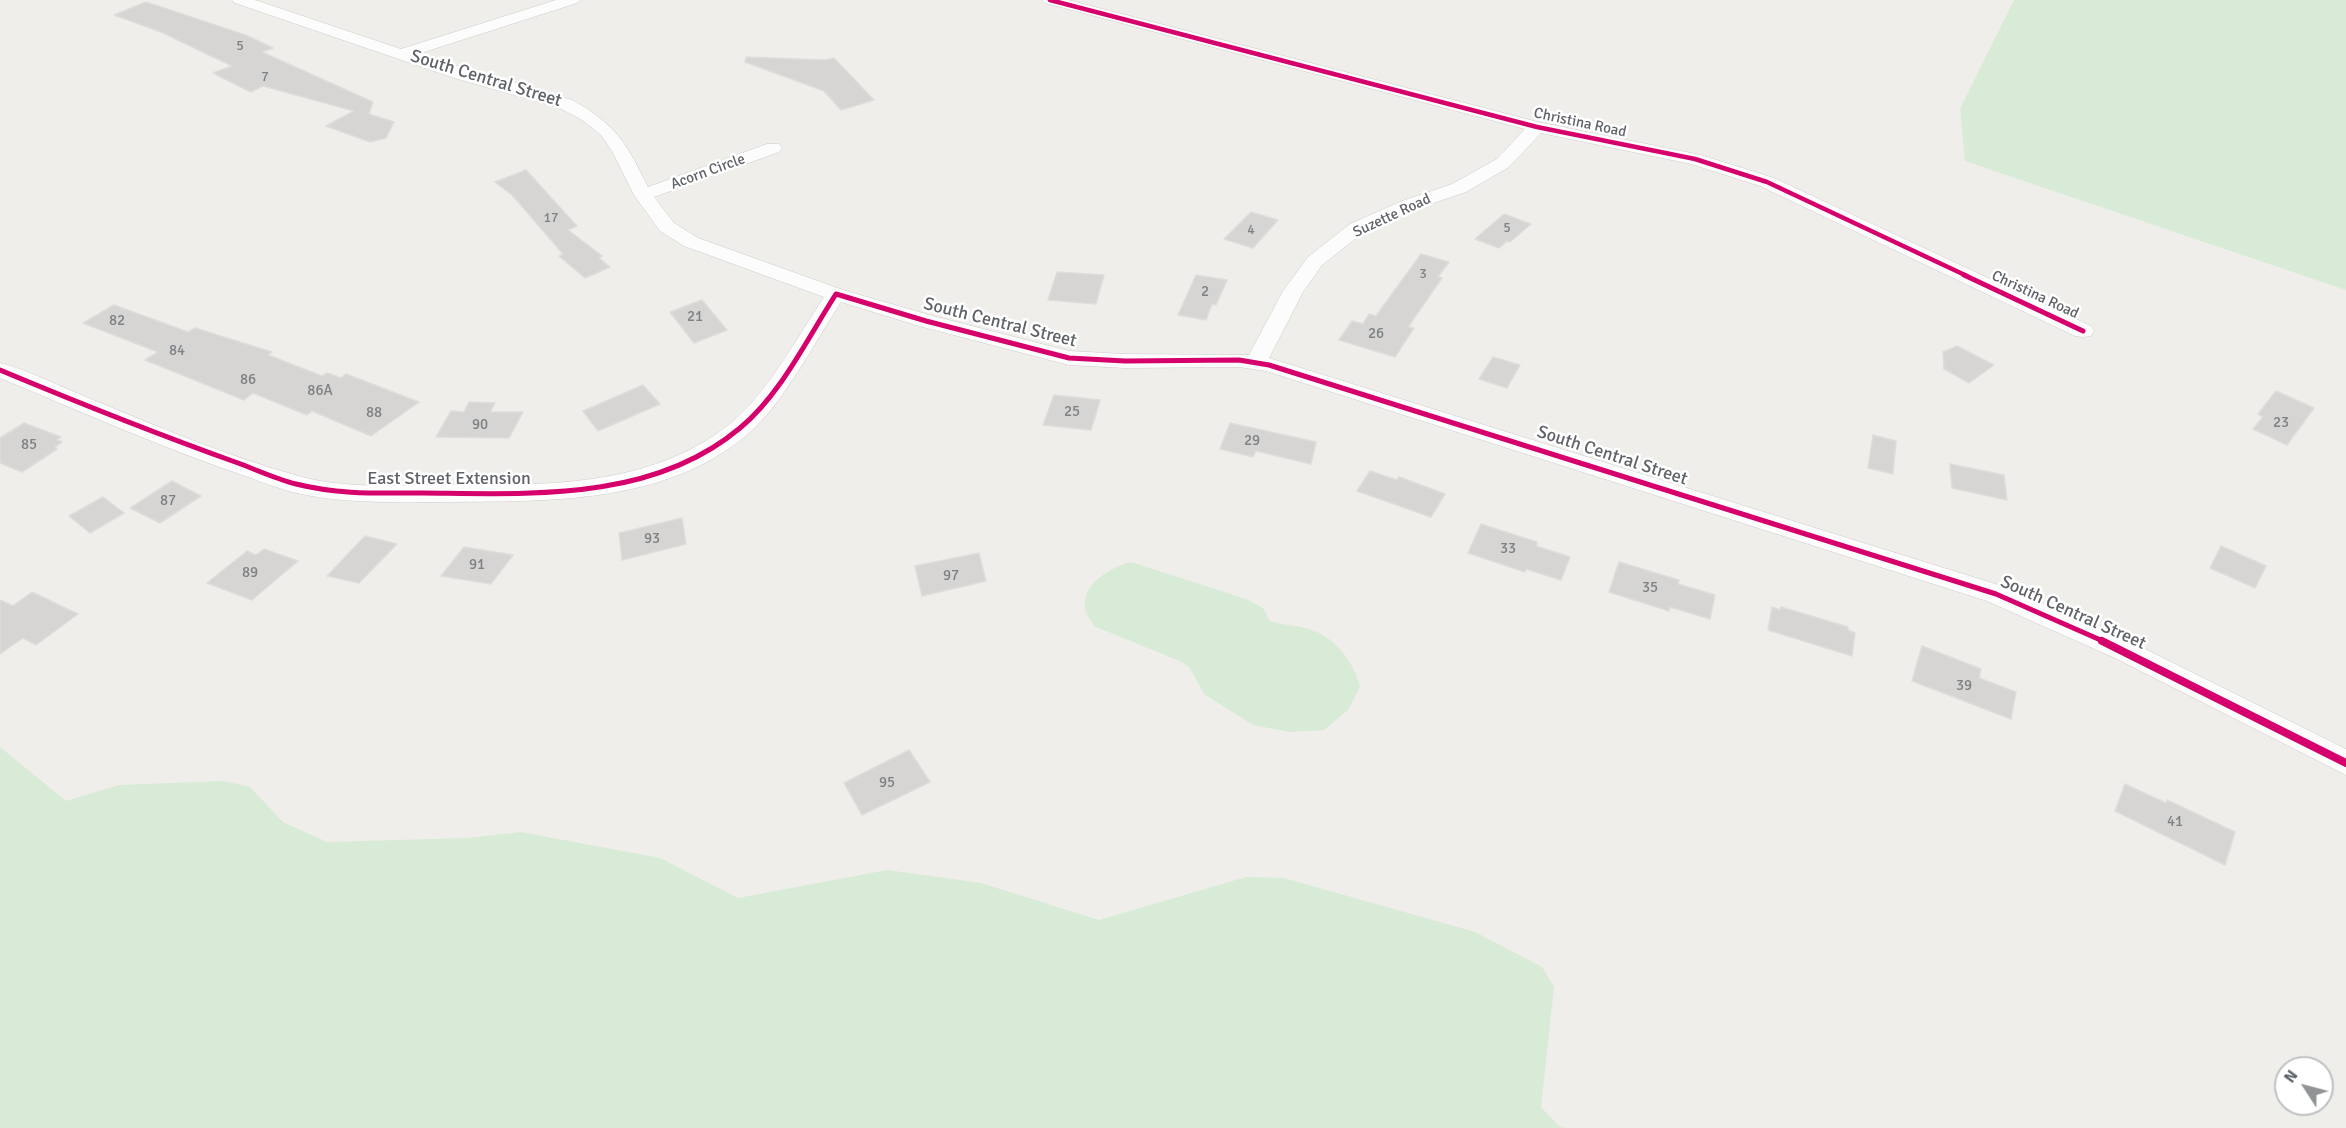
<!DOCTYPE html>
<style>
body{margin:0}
#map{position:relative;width:2346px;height:1128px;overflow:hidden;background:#efeeea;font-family:Signika,sans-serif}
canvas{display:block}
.north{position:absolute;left:2274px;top:1056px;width:60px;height:60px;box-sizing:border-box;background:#fff;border:2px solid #bfc1c3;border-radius:50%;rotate:306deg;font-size:16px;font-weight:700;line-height:24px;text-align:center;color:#5f6368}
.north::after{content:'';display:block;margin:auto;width:21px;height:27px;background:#919496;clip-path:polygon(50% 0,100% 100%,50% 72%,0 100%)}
</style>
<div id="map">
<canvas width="2346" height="1128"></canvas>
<div class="north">N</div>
</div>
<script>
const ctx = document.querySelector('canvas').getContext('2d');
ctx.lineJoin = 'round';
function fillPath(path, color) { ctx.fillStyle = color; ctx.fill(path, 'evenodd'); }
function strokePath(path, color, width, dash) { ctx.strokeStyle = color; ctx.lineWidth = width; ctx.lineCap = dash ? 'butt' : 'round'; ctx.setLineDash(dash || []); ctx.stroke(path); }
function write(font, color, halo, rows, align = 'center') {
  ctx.font = font + ' Signika,sans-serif'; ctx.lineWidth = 5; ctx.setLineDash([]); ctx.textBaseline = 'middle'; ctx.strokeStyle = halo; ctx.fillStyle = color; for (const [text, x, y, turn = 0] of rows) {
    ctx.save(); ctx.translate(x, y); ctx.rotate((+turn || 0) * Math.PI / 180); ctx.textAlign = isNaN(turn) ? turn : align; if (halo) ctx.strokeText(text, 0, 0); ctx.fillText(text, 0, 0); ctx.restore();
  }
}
const green = new Path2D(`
 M 2014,0 L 2346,0 L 2346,290 L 1965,161 L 1960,109 Z
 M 1131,562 L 1246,599 L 1263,608 L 1270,621 C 1284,626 1299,625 1312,630 C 1337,639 1354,663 1360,687 L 1348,710 L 1324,730 L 1290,732 L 1253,725 L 1204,694 L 1190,668 L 1182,662 L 1094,626 C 1092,621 1086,615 1085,609 C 1081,584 1111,567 1131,562 Z
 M 0,747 L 66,801 L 119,785 L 223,781 L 250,787 L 283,822 L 327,842 L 467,838 L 521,832 L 660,858 L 738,898 L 887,870 L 981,883 L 1099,920 L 1246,877 L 1284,878 L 1475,932 L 1542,967 L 1554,987 L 1541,1107 L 1559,1126 L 1564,1128 L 0,1128 Z`);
const building = new Path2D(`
 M 146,2 L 248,36 L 273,48 L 262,52 L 373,102 L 369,114 L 394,122 L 386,138 L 370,142 L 326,126 L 354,111 L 263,86 L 251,92 L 213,73 L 232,66 L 161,32 L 114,15 Z
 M 746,57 L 825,60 L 834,58 L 874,100 L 841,110 L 824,91 L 745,62 Z
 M 526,170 L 577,226 L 568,230 L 602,256 L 599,258 L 610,267 L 585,278 L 559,256 L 563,254 L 513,196 L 495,182 Z
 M 1251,212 L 1278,220 L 1253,248 L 1224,239 Z
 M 1504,214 L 1531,224 L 1510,242 L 1507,241 L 1499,248 L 1475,239 Z
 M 1421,254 L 1449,262 L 1438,277 L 1442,278 L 1408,327 L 1414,328 L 1395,357 L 1339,340 L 1352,321 L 1363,324 L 1369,314 L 1376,316 Z
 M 1057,272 L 1104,275 L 1096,304 L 1048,300 Z
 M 1196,275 L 1227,280 L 1216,305 L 1212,304 L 1206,320 L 1178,315 Z
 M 702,300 L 727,330 L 694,343 L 670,312 Z
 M 114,305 L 188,332 L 195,328 L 272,352 L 268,355 L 322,376 L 327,373 L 341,378 L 346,374 L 419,402 L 371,436 L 312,411 L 307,415 L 253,393 L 244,400 L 145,360 L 158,352 L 83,323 Z
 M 1957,346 L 1994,365 L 1969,383 L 1944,369 L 1943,352 Z
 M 1493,357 L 1520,365 L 1507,388 L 1479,379 Z
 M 643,385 L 660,404 L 598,431 L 583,411 Z
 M 2276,391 L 2314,408 L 2287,445 L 2253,429 L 2263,417 L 2258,414 Z
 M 1054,395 L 1100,400 L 1091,430 L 1043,425 Z
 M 469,402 L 495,403 L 490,412 L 523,412 L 509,438 L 436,437 L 451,411 L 464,412 Z
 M 24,423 L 61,437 L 57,440 L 62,442 L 55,447 L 57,449 L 22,472 L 0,463 L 0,438 Z
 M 1230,423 L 1316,442 L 1311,464 L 1256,451 L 1253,457 L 1220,449 Z
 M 1873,435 L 1896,441 L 1893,474 L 1868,468 Z
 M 1950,464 L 2004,475 L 2007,500 L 1952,488 Z
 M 1370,471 L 1397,480 L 1399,477 L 1445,494 L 1431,517 L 1357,491 Z
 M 172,481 L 201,496 L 160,523 L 130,508 Z
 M 103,497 L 124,513 L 90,533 L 69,516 Z
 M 682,518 L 686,544 L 622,560 L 619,533 Z
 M 1481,524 L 1537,542 L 1536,546 L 1570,557 L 1561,580 L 1526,569 L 1525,572 L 1468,553 Z
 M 365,536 L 397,544 L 359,583 L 327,576 Z
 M 2221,546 L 2266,566 L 2255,588 L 2210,568 Z
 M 464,547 L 513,555 L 491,584 L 441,576 Z
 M 264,549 L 298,561 L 252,600 L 207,583 L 247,551 L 256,555 Z
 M 979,553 L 986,581 L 922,596 L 915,566 Z
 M 1619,562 L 1679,580 L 1678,584 L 1715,595 L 1710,619 L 1670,607 L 1669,611 L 1609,592 Z
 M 32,592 L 78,614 L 36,645 L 23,638 L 0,654 L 0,600 L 13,606 Z
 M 1772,607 L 1780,610 L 1781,607 L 1848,627 L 1848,630 L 1855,633 L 1852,656 L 1768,630 Z
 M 1922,646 L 1981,669 L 1979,678 L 2016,692 L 2011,719 L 1912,681 Z
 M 909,750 L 930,782 L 862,815 L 844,783 Z
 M 2125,784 L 2166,803 L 2167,800 L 2235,832 L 2225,865 L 2115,811 Z`);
const street = new Path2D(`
 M 232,0 L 255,0 L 401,49 L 556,0 L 580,0 L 577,3 L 418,54 L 572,100 C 617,125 626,143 648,187 L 767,144 L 779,144 L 782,148 L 779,152 L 654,197 L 674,223 L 698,238 L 843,290 L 933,316 L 1069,351 L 1125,354 L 1249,355 L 1283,291 L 1308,257 L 1350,224 L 1402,201 L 1452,184 L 1497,159 L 1525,129 L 1045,3 L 1042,0 L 1068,0 L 1538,122 L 1701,155 L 1774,178 L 2091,326 L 2094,331 L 2091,336 L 2083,337 L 2075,336 L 1760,186 L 1691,164 L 1541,133 L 1509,167 L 1466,192 L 1416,209 L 1364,232 L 1322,265 L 1303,292 L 1269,358 L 2005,587 L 2135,644 L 2346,749 L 2346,775 L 2115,658 L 1987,601 L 1266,371 L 1239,367 L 1125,368 L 1069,365 L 919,326 L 841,302 C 815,342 783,404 748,434 C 665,505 546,501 444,502 C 393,502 342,504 292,492 C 270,486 247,476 225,469 C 149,442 75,409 0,378 L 0,363 C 31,371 61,387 91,399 C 158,427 225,455 295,475 C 341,489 390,485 438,485 C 538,485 648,490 731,423 C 767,394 798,336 824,297 L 684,246 L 660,231 L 634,195 L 612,151 L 601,135 L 582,120 L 560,108 L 454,78 L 235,3 Z`);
const cyclewayFar2 = new Path2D(`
 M 1050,0 L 1537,127 L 1695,159 L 1767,182 L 1967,276`);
const cyclewayFar1 = new Path2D(`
 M 1964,275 L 2083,331
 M 0,370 C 79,403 157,434 238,463 C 257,470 276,479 296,484 C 340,495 378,493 423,493 C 530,494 652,502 740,428 C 781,394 807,339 836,294 L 926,321 L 1069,358 L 1125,361 L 1239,360 L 1269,365 L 1996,594 L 2105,642`);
const cycleway = new Path2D(`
 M 2102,641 L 2346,763`);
const farNumbernames = [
 ["5",240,46],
 ["7",265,77],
 ["17",551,218],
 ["5",1507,228],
 ["4",1251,230],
 ["3",1423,274]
];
const farStreetnames = [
 ["Christina Road",1580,123,12],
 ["Acorn Circle",708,172,-20],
 ["Suzette Road",1392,216,-25],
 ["Christina Road",2035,295,25]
];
const numberNames = [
 ["2",1205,292],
 ["21",695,317],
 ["82",117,321],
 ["26",1376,334],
 ["84",177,351],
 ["86",248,380],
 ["86A",320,391],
 ["25",1072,412],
 ["88",374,413],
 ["23",2281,423],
 ["90",480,425],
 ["29",1252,441],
 ["85",29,445],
 ["87",168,501],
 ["93",652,539],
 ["33",1508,549],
 ["91",477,565],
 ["89",250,573],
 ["97",951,576],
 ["35",1650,588],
 ["39",1964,686],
 ["95",887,783],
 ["41",2175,822]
];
const streetNames = [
 ["South Central Street",486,79,17],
 ["South Central Street",1000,323,14],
 ["South Central Street",1612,456,18],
 ["East Street Extension",449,479],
 ["South Central Street",2073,613,24]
];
fillPath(green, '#d8ebd6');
fillPath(building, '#d6d5d3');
strokePath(building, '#deddd9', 1.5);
strokePath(street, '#cbcccc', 1);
fillPath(street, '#fdfcfc');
strokePath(cyclewayFar2, '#d6006c', 4.5);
strokePath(cyclewayFar1, '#d6006c', 5);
strokePath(cycleway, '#d6006c', 8);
write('14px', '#7e8184', null, farNumbernames);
write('15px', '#5f6368', '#fff', farStreetnames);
write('15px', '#7e8184', null, numberNames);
write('18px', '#5f6368', '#fff', streetNames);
</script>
